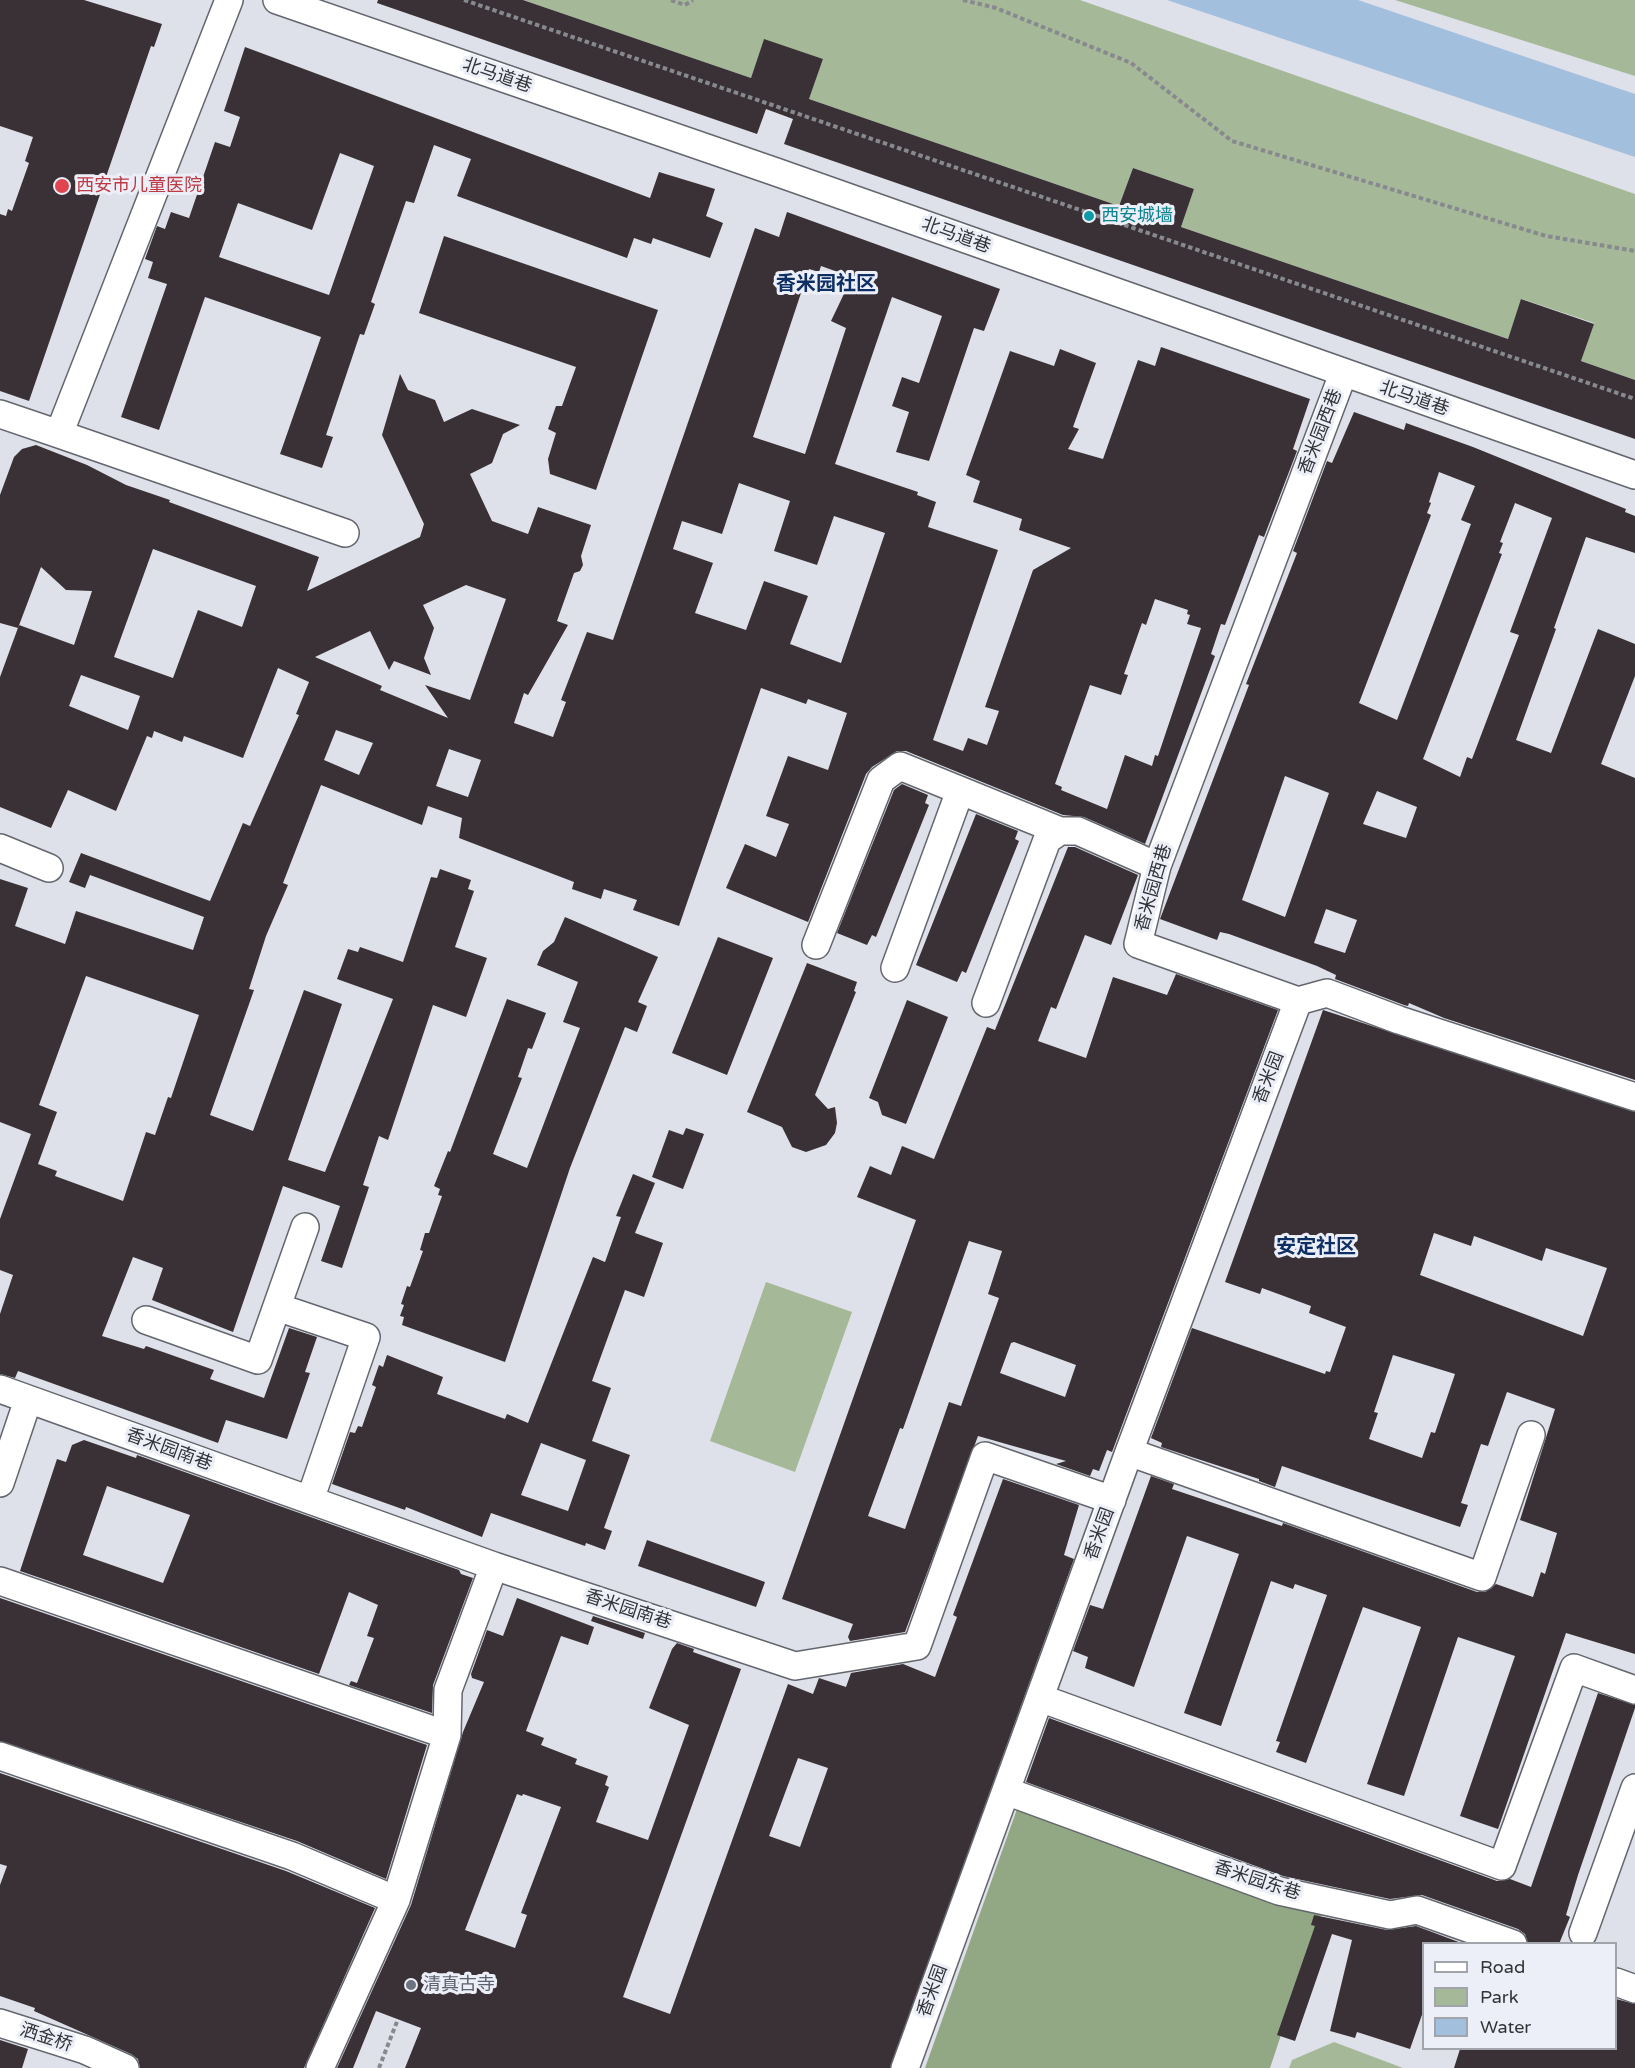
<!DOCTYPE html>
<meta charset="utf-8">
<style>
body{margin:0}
#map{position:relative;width:1635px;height:2068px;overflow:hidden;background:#dfe1ea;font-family:"Varela Round",sans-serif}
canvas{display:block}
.legend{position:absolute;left:1422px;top:1942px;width:195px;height:108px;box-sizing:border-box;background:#eceff8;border:2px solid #a2a4ab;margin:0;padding:8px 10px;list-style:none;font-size:18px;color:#333437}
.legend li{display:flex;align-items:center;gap:12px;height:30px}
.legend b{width:30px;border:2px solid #a2a4ab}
</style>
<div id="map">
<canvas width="1635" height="2068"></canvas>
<ul class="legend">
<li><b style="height:8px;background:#fff"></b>Road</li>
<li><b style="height:16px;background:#a5b998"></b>Park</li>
<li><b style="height:16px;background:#a3bfde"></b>Water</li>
</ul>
</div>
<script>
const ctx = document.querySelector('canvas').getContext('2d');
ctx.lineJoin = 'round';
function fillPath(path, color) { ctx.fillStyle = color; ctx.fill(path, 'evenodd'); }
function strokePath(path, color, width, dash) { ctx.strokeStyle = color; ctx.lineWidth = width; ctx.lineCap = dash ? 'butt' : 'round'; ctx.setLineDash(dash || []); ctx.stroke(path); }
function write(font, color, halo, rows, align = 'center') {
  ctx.font = font + ' "Varela Round","Noto Sans SC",sans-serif'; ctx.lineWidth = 6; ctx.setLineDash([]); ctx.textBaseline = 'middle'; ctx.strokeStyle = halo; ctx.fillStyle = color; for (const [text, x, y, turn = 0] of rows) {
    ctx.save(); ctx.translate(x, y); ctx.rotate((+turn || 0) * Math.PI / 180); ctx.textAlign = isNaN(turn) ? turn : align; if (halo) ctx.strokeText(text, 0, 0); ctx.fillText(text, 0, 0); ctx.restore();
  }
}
const green = new Path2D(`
 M 523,0 L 1080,0 L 1635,194 L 1635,380 L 1581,361 L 1594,323 L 1522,299 L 1508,339 L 1181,227 L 1194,189 L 1133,168 L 1119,206 L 809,99 L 823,59 L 764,40 L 751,78 Z
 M 1395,0 L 1635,0 L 1635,76 Z
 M 766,1282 L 852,1312 L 795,1472 L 710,1441 Z
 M 1334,2042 L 1403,2068 L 1289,2068 L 1292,2060 Z`);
const forest = new Path2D(`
 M 1022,1795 L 1323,1909 L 1270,2068 L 925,2068 Z`);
const water = new Path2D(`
 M 1167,0 L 1358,0 L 1635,94 L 1635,157 Z`);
const building = new Path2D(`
 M 0,0 L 84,0 L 162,24 L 154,47 L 151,46 L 29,401 L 0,391 L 0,214 L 6,216 L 8,209 L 12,211 L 29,163 L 25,161 L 33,137 L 0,126 Z
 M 378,0 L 523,0 L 751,78 L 764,39 L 823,59 L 809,99 L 1119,206 L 1133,168 L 1194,189 L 1181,227 L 1508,339 L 1521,299 L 1594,324 L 1581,361 L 1635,380 L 1635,439 L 784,144 L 793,119 L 766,109 L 757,134 L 377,3 Z
 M 245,47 L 650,198 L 659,172 L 715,189 L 706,216 L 723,223 L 710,258 L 653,238 L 651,244 L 634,238 L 627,258 L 457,196 L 471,159 L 434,145 L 414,203 L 406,201 L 371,302 L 375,304 L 364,335 L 360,334 L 326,435 L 333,437 L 322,468 L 280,454 L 321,337 L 205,297 L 159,430 L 121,417 L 167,284 L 148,278 L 153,262 L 145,259 L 157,226 L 165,229 L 171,212 L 189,218 L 215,142 L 230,147 L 240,117 L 224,111 ZM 340,153 L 374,166 L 329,295 L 219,257 L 238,203 L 312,230 Z
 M 787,212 L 1000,289 L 984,331 L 974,328 L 929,461 L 896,452 L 909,412 L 892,406 L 902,377 L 919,383 L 942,316 L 892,297 L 835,464 L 918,492 L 917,495 L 936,502 L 928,527 L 998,550 L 933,740 L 963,751 L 968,738 L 987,745 L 999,711 L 985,707 L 1033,570 L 1071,548 L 1019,530 L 1022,519 L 973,502 L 980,481 L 966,475 L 1010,351 L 1054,366 L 1060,349 L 1096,363 L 1073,427 L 1079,429 L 1068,449 L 1103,459 L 1138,360 L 1155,366 L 1161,347 L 1310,399 L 1293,449 L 1297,451 L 1264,537 L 1259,535 L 1225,625 L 1221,624 L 1211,654 L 1215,656 L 1145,844 L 1084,817 L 1063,815 L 906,751 L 897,751 L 872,767 L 866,774 L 808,922 L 726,888 L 745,844 L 776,857 L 789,824 L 766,816 L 788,756 L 828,770 L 847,713 L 808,699 L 806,704 L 761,688 L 679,926 L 633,910 L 637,900 L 604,889 L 601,899 L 572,889 L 574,882 L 459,838 L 462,818 L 428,806 L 422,825 L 321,785 L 283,883 L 288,885 L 266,936 L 249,989 L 254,990 L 210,1115 L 253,1131 L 304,990 L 342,1004 L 288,1160 L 325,1172 L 393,999 L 337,979 L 348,949 L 358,952 L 360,947 L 403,962 L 431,877 L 437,878 L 440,869 L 471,880 L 468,889 L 474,891 L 455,947 L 487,958 L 466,1017 L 433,1005 L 388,1140 L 379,1136 L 363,1185 L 369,1187 L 342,1268 L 321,1261 L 340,1206 L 283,1186 L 233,1332 L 152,1300 L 163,1268 L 133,1257 L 102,1336 L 144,1349 L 146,1346 L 214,1370 L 210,1379 L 264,1398 L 289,1328 L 317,1337 L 305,1372 L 310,1373 L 287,1439 L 226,1420 L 218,1443 L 18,1371 L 15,1378 L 0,1374 L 0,1314 L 13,1275 L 0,1270 L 0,1219 L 31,1134 L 0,1122 L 0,879 L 28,888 L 15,926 L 65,944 L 76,911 L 193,950 L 204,917 L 90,875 L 85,888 L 69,882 L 81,853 L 210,901 L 243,823 L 250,826 L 299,715 L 296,714 L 309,682 L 278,668 L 243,758 L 184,736 L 182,742 L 154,731 L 152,738 L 147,736 L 116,811 L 68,790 L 51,828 L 0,807 L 0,677 L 19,625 L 74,645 L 92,591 L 66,590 L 41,567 L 18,628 L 0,623 L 0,495 L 14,457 L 22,449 L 36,445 L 87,465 L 126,485 L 170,500 L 169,502 L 319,557 L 307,591 L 420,537 L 424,524 L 382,435 L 400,374 L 408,390 L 435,400 L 444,422 L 472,409 L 520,425 L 503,434 L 492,463 L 470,474 L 492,521 L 528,534 L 538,507 L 591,525 L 581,556 L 583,565 L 580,571 L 574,573 L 557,621 L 568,625 L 528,695 L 524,693 L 514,723 L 553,737 L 566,702 L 561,700 L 587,632 L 613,640 L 755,228 L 779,237 ZM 821,266 L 852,277 L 831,321 L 846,328 L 805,454 L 753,437 L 809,269 L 819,272 ZM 739,483 L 790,501 L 774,551 L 817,565 L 834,516 L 885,533 L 841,663 L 790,644 L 808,596 L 764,581 L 746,630 L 695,613 L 713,563 L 673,549 L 682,521 L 722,534 ZM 153,549 L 256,586 L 242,627 L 198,610 L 173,678 L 114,657 ZM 466,585 L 506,599 L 470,700 L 425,685 L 448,718 L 380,690 L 382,686 L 315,657 L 370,631 L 389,670 L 394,661 L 431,675 L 424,658 L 434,628 L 423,605 ZM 1155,599 L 1188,610 L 1187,614 L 1190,615 L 1187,624 L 1201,628 L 1158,756 L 1155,755 L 1152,766 L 1125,755 L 1107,809 L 1061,790 L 1062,787 L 1055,784 L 1090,685 L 1121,695 L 1128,675 L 1124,674 L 1142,623 L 1146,625 ZM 81,675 L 140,696 L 128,730 L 69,706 ZM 336,730 L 373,743 L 359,775 L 324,760 ZM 449,749 L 481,760 L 468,797 L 436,786 ZM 86,976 L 199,1015 L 171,1098 L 168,1097 L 155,1135 L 146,1132 L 123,1201 L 55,1176 L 57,1171 L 38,1164 L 57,1112 L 39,1105 Z
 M 444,236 L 658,310 L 596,490 L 550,474 L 548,459 L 556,433 L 548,429 L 556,406 L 562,406 L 576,367 L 419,313 Z
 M 1354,412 L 1404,430 L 1406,423 L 1473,447 L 1626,509 L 1625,512 L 1635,516 L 1635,553 L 1586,537 L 1554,628 L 1556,629 L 1516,740 L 1551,753 L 1598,629 L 1635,644 L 1635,676 L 1601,764 L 1635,778 L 1635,1080 L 1444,1018 L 1409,1003 L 1408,1006 L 1404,1005 L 1335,979 L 1336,975 L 1317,966 L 1229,934 L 1220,932 L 1217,940 L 1160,919 L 1249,685 L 1246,684 L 1297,553 L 1293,551 L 1327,461 L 1332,463 ZM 1439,472 L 1475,486 L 1461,520 L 1471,524 L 1397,720 L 1359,703 L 1431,515 L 1427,513 L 1431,503 L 1429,502 ZM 1515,503 L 1552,518 L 1510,632 L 1519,635 L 1472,759 L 1467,757 L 1460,777 L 1423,759 L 1502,554 L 1499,553 L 1503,543 L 1500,542 ZM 1285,776 L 1329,793 L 1285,917 L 1242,900 ZM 1377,791 L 1417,807 L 1406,838 L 1363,824 ZM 1326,909 L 1357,920 L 1345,953 L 1314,943 Z
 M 902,784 L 928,795 L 925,803 L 929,805 L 876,937 L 872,935 L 867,945 L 837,933 L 894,790 Z
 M 976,814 L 1018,831 L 1015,839 L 1019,841 L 966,973 L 962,971 L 957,982 L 916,965 Z
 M 1068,847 L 1075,847 L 1138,875 L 1111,945 L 1085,935 L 1056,1009 L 1051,1007 L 1038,1041 L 1086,1058 L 1113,977 L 1167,995 L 1176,974 L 1278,1010 L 1112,1452 L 1107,1450 L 1099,1471 L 1093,1469 L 1090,1476 L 1056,1464 L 1066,1461 L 978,1436 L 905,1632 L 850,1641 L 848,1637 L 853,1624 L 782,1599 L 916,1220 L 857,1197 L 870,1166 L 891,1175 L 902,1146 L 934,1159 L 987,1027 L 995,1030 ZM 969,1241 L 1002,1251 L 988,1294 L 999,1298 L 961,1406 L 949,1402 L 905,1529 L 868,1516 L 900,1428 L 903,1429 ZM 1014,1342 L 1076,1365 L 1065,1397 L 1000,1373 L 1011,1343 Z
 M 565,917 L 658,957 L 638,1002 L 647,1006 L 637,1032 L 625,1027 L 570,1168 L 505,1362 L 402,1325 L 404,1317 L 400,1316 L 404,1305 L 401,1304 L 407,1286 L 410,1287 L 423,1251 L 420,1250 L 425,1233 L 429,1233 L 442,1196 L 438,1195 L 440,1189 L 434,1186 L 448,1151 L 450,1152 L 507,999 L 546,1013 L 532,1049 L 528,1048 L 518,1077 L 522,1078 L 493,1154 L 527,1168 L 580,1028 L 563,1022 L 578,982 L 537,965 L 543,951 L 554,942 Z
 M 718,937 L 773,958 L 727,1075 L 672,1053 Z
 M 807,963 L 857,982 L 854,991 L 856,992 L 815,1095 L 828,1109 L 835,1107 L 837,1123 L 835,1133 L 826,1145 L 806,1152 L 792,1147 L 782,1127 L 747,1112 Z
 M 907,1000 L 948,1017 L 906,1124 L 882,1115 L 878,1102 L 869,1098 Z
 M 1323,1010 L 1635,1112 L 1635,1654 L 1566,1633 L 1498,1829 L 1460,1816 L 1515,1656 L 1458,1637 L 1404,1796 L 1367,1784 L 1421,1627 L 1363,1607 L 1306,1763 L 1276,1752 L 1280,1742 L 1276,1741 L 1327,1595 L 1295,1584 L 1293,1589 L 1271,1581 L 1221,1726 L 1184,1713 L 1239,1554 L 1187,1536 L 1134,1687 L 1085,1668 L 1088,1657 L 1073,1651 L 1090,1605 L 1103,1609 L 1151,1476 L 1174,1484 L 1172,1489 L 1282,1526 L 1283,1523 L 1477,1592 L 1485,1592 L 1496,1584 L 1533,1597 L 1541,1572 L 1545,1574 L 1557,1533 L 1520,1520 L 1555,1409 L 1507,1392 L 1488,1446 L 1481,1444 L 1461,1503 L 1468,1505 L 1460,1527 L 1282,1466 L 1275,1487 L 1259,1481 L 1259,1479 L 1161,1447 L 1162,1443 L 1151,1438 L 1192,1328 L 1325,1374 L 1326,1371 L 1330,1372 L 1346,1327 L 1309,1313 L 1311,1306 L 1262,1288 L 1260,1294 L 1225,1282 ZM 1434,1233 L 1471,1246 L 1474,1236 L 1542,1261 L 1546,1248 L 1607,1268 L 1583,1336 L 1420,1275 ZM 1393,1355 L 1455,1374 L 1435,1433 L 1431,1432 L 1422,1458 L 1369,1439 L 1378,1413 L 1374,1412 Z
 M 686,1128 L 704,1134 L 683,1189 L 652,1177 L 669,1130 L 683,1135 Z
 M 633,1174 L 655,1183 L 635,1233 L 663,1243 L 644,1297 L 625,1290 L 592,1381 L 611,1388 L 592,1441 L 630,1455 L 604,1528 L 612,1531 L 605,1550 L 586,1543 L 585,1546 L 491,1513 L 482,1537 L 406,1507 L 405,1510 L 332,1484 L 350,1432 L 355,1433 L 358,1426 L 362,1427 L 376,1387 L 372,1385 L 379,1365 L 383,1367 L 387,1355 L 443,1377 L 437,1394 L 505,1419 L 507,1414 L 528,1423 L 593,1257 L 605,1262 L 621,1217 L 616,1216 ZM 541,1443 L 586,1460 L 568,1511 L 521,1495 Z
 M 84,1440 L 136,1458 L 137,1455 L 459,1570 L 461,1574 L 473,1578 L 433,1685 L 432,1713 L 349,1685 L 351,1681 L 357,1683 L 374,1638 L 367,1636 L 378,1605 L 349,1592 L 319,1674 L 20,1571 L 57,1459 L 66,1462 L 72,1445 ZM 107,1486 L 190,1515 L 163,1583 L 83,1555 Z
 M 1003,1479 L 1079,1505 L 1064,1555 L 1074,1559 L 890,2068 L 405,2068 L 421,2028 L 376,2011 L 353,2068 L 337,2068 L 411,1905 L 463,1732 L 484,1682 L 472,1678 L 471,1674 L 487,1630 L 503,1636 L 517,1598 L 594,1627 L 588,1645 L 561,1636 L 526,1731 L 544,1738 L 541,1745 L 577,1759 L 575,1764 L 608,1776 L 605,1785 L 609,1787 L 596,1822 L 648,1840 L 689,1725 L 649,1708 L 672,1649 L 677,1643 L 694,1649 L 693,1652 L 741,1669 L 623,1997 L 670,2014 L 788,1684 L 813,1694 L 819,1678 L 846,1687 L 851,1673 L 903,1664 L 935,1677 L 957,1617 L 953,1615 ZM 798,1758 L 828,1768 L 800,1847 L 769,1836 ZM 517,1794 L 522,1796 L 523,1794 L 561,1807 L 521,1913 L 527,1915 L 515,1948 L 465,1930 Z
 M 647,1540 L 765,1582 L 756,1607 L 638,1566 Z
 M 0,1598 L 427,1745 L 386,1879 L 297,1841 L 0,1741 Z
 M 593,1616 L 645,1633 L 643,1639 L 591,1621 Z
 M 1598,1693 L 1635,1705 L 1635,1708 L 1578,1875 L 1566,1915 L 1570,1917 L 1559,1944 L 1528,1944 L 1525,1934 L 1518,1929 L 1422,1895 L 1390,1899 L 1283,1876 L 1026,1782 L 1049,1718 L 1497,1881 L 1510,1879 L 1531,1887 Z
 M 0,1773 L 286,1871 L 375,1908 L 304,2068 L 140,2068 L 138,2059 L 131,2054 L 34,2011 L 35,2008 L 0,1996 L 0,1885 L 7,1866 L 0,1864 Z
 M 1314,1915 L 1387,1930 L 1416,1926 L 1464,1944 L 1424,1944 L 1424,2009 L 1410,2049 L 1357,2032 L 1355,2038 L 1330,2031 L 1352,1940 L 1332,1934 L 1295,2041 L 1277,2035 L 1315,1926 L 1311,1925 Z
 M 1616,1999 L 1635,2004 L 1635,2068 L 1454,2068 L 1460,2049 L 1616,2049 Z
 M 0,2040 L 28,2049 L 22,2068 L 0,2068 Z`);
const path = new Path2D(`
 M 464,0 L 1635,399
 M 671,0 L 685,5 L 693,0
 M 963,0 L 996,8 L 1131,63 L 1232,141 L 1546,236 L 1635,251
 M 379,2068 L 398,2019`);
const minor = new Path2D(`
 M 277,0 L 776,172 L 1635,475
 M 1343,374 L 1157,866 L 1138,944 L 1298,1001 L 1327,993 L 1399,1020 L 1635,1097
 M 0,414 L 59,434 L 229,0
 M 59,434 L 345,533
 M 0,848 L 49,868
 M 816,945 L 881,780 L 900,766 L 1060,831
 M 895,968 L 960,791
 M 986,1003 L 1047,840 L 1060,831 L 1078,831 L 1157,866
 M 277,1307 L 366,1337 L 310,1500
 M 146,1320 L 258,1360 L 305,1227
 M 0,1389 L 494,1566 L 795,1666 L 917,1646 L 985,1456 L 1112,1500
 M 1129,1452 L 1482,1577 L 1531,1435
 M 0,1483 L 28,1400
 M 0,1581 L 447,1735
 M 1040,1698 L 1502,1866 L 1574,1668 L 1635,1690
 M 0,1756 L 292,1856 L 396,1900
 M 1006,1791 L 1279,1891 L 1390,1915 L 1417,1910 L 1513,1944
 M 1583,1933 L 1635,1788
 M 1616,1982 L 1635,1989
 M 0,2023 L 85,2050 L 125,2068
 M 320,2068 L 396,1900 L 447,1735 L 448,1690 L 494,1566
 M 905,2068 L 1129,1452 L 1298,1001`);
const markers = [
 [62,186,8,"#e0444e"],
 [1089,216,6,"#0f9aa8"],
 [411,1985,6,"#6b7280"]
];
const streetNames = [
 ["北马道巷",497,76,19],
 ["北马道巷",956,236,20],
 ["北马道巷",1414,399,19],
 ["香米园西巷",1321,432,-69],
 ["香米园西巷",1154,888,-74],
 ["香米园",1269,1078,-69],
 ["香米园南巷",169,1450,20],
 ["香米园",1100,1534,-70],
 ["香米园南巷",628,1610,18],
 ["香米园东巷",1257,1881,18],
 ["香米园",933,1991,-70],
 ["洒金桥",46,2038,18]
];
const healthNames = [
 ["西安市儿童医院",76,186]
];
const cultureNames = [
 ["西安城墙",1101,216]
];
const worshipNames = [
 ["清真古寺",423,1985]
];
const neighbourhoodNames = [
 ["香米园社区",826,285],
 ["安定社区",1316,1248]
];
fillPath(green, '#a5b998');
fillPath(forest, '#92a784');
fillPath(water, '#a3bfde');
fillPath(building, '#393135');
strokePath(minor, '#64666e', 30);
strokePath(path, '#87898f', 4, [4.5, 3]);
strokePath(minor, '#fff', 27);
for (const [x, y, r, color] of markers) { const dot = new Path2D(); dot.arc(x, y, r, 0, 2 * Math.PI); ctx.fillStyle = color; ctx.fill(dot); strokePath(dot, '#eceff8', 2); }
write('18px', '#333437', '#eceff8', streetNames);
write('18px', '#be3a42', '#eceff8', healthNames, 'left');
write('18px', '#0d838f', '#eceff8', cultureNames, 'left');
write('18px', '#5b616d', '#eceff8', worshipNames, 'left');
write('bold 20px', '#0e2f63', '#eceff8', neighbourhoodNames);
</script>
